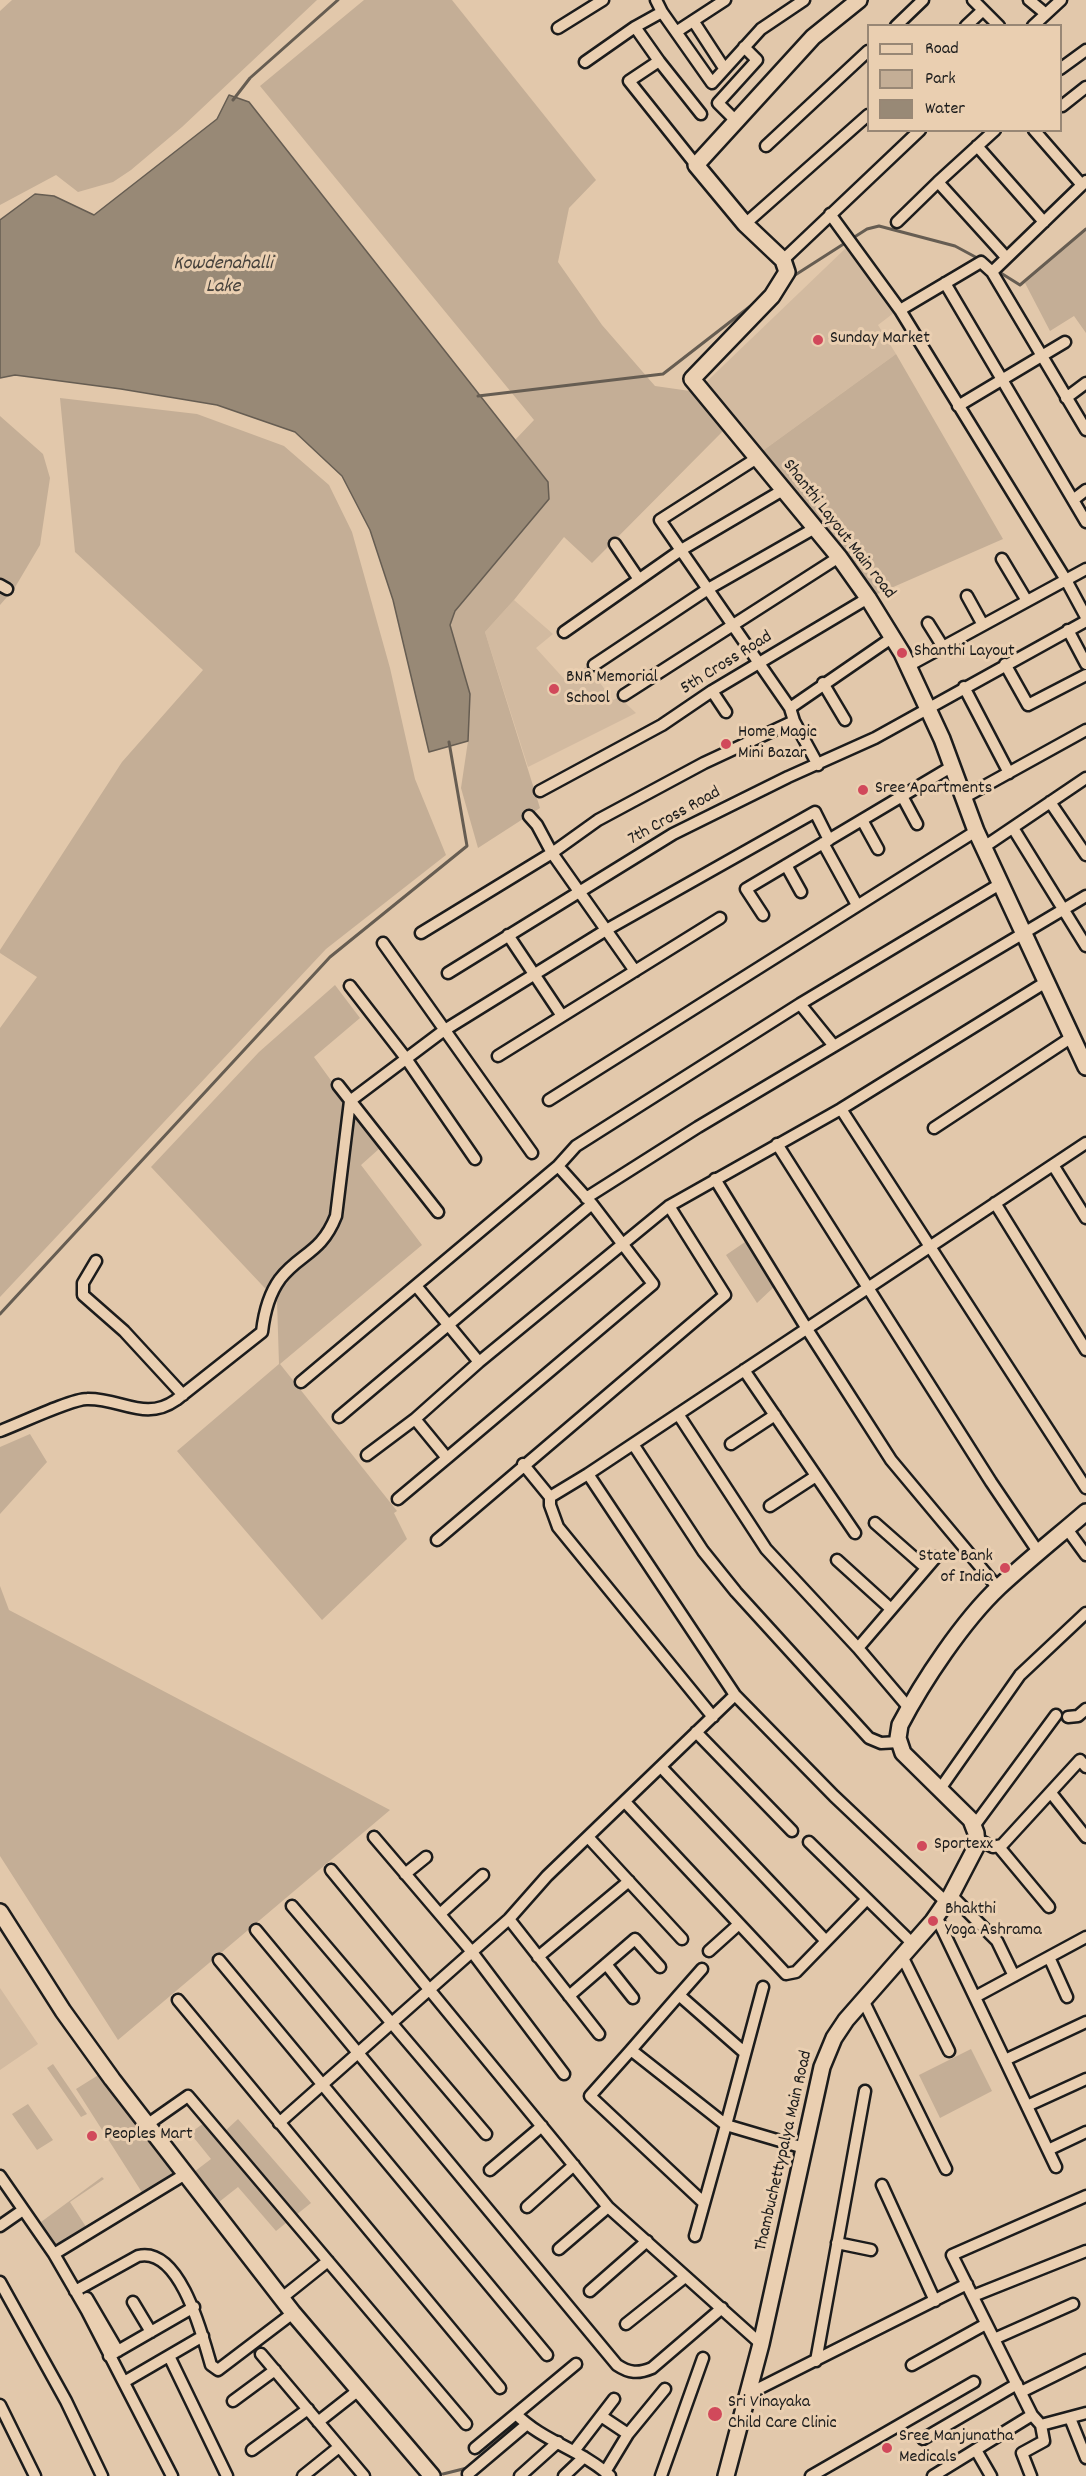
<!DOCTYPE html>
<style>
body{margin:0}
#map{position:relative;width:1086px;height:2476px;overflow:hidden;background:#e2c8ab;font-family:Dekko,sans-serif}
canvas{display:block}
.legend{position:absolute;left:867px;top:24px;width:195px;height:108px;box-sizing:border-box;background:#eacfb1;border:2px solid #988775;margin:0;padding:8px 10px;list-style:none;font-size:18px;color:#1c1c1c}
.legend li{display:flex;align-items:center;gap:12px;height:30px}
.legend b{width:30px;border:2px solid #988775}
</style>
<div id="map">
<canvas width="1086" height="2476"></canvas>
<ul class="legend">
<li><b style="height:8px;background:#eacfb1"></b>Road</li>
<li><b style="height:16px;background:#c4ae96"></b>Park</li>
<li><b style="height:16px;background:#988976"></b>Water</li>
</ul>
</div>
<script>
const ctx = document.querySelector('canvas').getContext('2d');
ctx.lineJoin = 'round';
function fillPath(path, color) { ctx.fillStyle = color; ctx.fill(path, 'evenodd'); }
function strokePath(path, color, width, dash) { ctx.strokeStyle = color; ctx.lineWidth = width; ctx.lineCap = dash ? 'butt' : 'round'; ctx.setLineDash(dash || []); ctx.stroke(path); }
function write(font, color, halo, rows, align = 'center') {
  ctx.font = font + ' Dekko,sans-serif'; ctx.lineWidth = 6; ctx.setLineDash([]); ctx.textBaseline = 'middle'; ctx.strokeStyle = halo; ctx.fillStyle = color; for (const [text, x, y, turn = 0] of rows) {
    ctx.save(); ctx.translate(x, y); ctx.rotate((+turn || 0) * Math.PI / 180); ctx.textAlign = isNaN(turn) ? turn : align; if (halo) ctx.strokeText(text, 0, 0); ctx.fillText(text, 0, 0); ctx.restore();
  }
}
const built = new Path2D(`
 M 849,245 L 895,312 L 878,325 L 896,354 L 761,452 L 702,386 Z
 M 514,600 L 553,634 L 536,648 L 566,681 L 587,666 L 613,700 L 619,697 L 636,713 L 528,767 L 485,632 Z
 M 0,1988 L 38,2044 L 0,2070 Z`);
const green = new Path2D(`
 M 12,0 L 317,0 L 182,127 L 131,170 L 113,182 L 78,192 L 56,175 L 0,205 L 0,11 Z
 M 364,0 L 452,0 L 596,180 L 569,208 L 558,262 L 602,325 L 655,386 L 690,391 L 724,430 L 592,563 L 564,537 L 514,600 L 485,632 L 540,808 L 478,848 L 461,788 L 468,741 L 470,694 L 450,625 L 455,611 L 548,482 L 515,440 L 534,420 L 260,86 Z
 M 1086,231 L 1086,333 L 1074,316 L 1050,331 L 1025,283 Z
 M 896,354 L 1003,539 L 875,595 L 761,452 Z
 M 60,398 L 197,414 L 284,446 L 329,485 L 352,532 L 390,668 L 415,779 L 446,855 L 326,949 L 0,1297 L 0,1028 L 37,977 L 0,953 L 0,950 L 122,762 L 203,670 L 75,552 Z
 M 0,416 L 43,454 L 50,478 L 40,545 L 14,589 L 0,605 Z
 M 335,985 L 360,1018 L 314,1057 L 380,1148 L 361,1165 L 422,1245 L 280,1364 L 397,1511 L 394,1513 L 407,1539 L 322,1620 L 177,1451 L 279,1364 L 277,1301 L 151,1167 L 259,1052 Z
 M 748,1240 L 776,1285 L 757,1303 L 726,1255 Z
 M 30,1434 L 47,1462 L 0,1514 L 0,1447 Z
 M 0,1586 L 9,1610 L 390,1810 L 118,2040 L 0,1856 Z
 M 971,2049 L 992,2091 L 940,2118 L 919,2075 Z
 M 53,2064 L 87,2114 L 81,2117 L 47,2068 Z
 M 100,2074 L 181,2172 L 143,2194 L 76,2089 Z
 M 28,2104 L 53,2140 L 37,2150 L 12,2114 Z
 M 211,2118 L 224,2132 L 238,2119 L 311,2203 L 276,2231 L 238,2187 L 219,2202 L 194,2172 L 211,2159 L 190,2133 Z
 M 102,2177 L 104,2179 L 70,2202 L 88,2230 L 59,2249 L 41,2222 Z`);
const water = new Path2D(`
 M 229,95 L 249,102 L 548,482 L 549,499 L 455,611 L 450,625 L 470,694 L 468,741 L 429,752 L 393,600 L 370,530 L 342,476 L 295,432 L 217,405 L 121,389 L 15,375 L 0,378 L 0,220 L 35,194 L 54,196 L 94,215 L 217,119 Z`);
const stream = new Path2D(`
 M 233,100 L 250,78 L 338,0
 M 996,270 L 1020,285 L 1086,229
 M 792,277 L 867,229 L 879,226 L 955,246 L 981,260
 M 478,396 L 663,374 L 757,301
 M 0,1314 L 330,957 L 467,846 L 449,742
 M 443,2474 L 471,2467`);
const street = new Path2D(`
 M 656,0 L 662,12 L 712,83 L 761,29 L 804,0
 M 973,0 L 999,26
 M 1029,0 L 1046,14
 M 694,22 L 724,68
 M 896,26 L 923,0
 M 966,26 L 983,10
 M 1033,26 L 1061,0
 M 635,27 L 659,61 L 629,81 L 696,165
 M 558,28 L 603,0
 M 676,32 L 725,0
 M 659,61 L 701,114
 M 585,62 L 635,27 L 662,12
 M 1060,69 L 1086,50
 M 1062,106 L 1086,87
 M 736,121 L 718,103 L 757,60 L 744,47
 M 995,130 L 938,182 L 1005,256
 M 1034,130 L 1082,185
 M 766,146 L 868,51
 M 977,146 L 1044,222
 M 830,214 L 900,310 L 1066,580 L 1086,617
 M 897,222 L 938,182
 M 745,224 L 868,115
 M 783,260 L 920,130
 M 992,272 L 1086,181
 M 945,283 L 1086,522
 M 900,310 L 981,262 L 992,272 L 1086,430
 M 1066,398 L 1086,383
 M 958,406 L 1065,342
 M 757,458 L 660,520 L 790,708 L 794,721 L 818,765
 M 1073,500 L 1086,490
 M 615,544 L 638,578
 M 1002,559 L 1027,601
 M 0,585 L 7,589
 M 967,596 L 983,625
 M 928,623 L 943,647
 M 1068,630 L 1086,664
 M 564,632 L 681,550 L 783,490
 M 1005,664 L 1028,705 L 1086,675
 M 594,665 L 708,589 L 815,528
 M 908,666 L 1086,569
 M 823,683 L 845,720
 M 964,687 L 1009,773
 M 712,691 L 726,712
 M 624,695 L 839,557
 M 790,708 L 893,637
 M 540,791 L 662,725 L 712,691 L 868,598
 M 902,796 L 917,824
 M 963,798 L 1086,730
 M 1050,802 L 1086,855
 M 529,816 L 537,825 L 552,853 L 635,971
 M 862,820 L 878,849
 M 1013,828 L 1086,946
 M 823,843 L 857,905
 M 984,847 L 1086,778
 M 786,865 L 801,892
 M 763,915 L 746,889 L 951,767
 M 421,933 L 552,853 L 598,820 L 704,763 L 794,721
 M 508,935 L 562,1016
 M 383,943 L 532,1153
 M 448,973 L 673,834 L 788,777 L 875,738 L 1086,621
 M 350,986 L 405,1057 L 475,1159
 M 800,1004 L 834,1046
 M 498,1056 L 720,918
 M 338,1085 L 438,1212
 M 549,1100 L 976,831
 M 841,1109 L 1086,1488
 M 934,1128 L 1072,1037
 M 777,1144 L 991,1482 L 1039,1553
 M 1053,1165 L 1086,1218
 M 558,1166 L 576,1146 L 800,1004 L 1000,884
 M 715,1179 L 807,1329 L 891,1460 L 998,1588
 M 586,1198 L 698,1127 L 1086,896
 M 995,1203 L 1086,1350
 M 96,1261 L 83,1283 L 83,1295 L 124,1331 L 183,1395
 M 417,1287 L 479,1362
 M 744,1370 L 855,1533
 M 301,1382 L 558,1166 L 592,1204 L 653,1284 L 447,1458
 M 678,1414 L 766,1549 L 858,1648 L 909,1708
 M 339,1417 L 592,1204
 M 415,1419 L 479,1362 L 669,1206 L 841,1109 L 1046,982
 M 0,1431 C 19,1424 71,1399 87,1399 C 121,1398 145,1422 176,1400 L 262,1332 C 264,1314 269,1294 280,1279 C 300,1253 321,1254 336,1216 L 350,1101 L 443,1031 L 606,930 L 815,812 L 829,840
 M 633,1444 L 703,1551 L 736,1592 L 869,1738 L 881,1743 L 899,1742
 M 731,1444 L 775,1415
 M 367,1455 L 415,1419 L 447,1458 L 398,1499
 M 523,1464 L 550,1497 L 588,1474 L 1086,1143
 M 588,1474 L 735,1695 L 834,1796 L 946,1902
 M 550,1497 L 550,1505 L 558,1527 L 713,1717
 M 770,1506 L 816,1476
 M 875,1523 L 926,1568
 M 1067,1529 L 1086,1555
 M 437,1540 L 725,1295 L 669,1206
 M 837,1560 L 891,1609
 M 858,1648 L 936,1557
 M 1068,1717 L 1078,1716 L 1086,1709
 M 696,1732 L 792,1831
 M 661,1767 L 825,1940
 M 940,1789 L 1020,1675 L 1086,1613
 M 1051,1793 L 1086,1837
 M 625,1802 L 786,1974 L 796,1972 L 867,1899
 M 974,1826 L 1056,1715
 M 374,1837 L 472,1952 L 564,2074
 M 588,1837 L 682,1939
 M 977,1839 L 993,1847 L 1002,1845 L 1080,1760 L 1086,1767
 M 809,1842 L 913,1944
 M 999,1847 L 1049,1907
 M 331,1870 L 608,2207 L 761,2344
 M 405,1874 L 426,1857
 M 951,1895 L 997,1941 L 1014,1976
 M 292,1906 L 486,2134
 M 440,1914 L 483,1875
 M 936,1916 L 1056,2167
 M 509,1919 L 599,2034
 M 256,1930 L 617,2365 C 629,2373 638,2374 652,2368 L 722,2308
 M 709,1951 L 739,1924
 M 902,1956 L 949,2051
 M 538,1957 L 629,1881
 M 1049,1957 L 1067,1997
 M 219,1960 L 547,2355
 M 606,1964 L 633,1998
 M 679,1995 L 702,1969
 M 569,1996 L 635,1939 L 660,1967
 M 975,1997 L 1086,1937
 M 178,2000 L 500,2388
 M 863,2000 L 946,2169
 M 631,2050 L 590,2096 L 704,2203
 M 745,2053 L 679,1995 L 631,2050 L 726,2125 L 763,1987
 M 1005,2060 L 1086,2022
 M 1027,2106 L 1086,2079
 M 279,2123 L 509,1919 L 547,1876 L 735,1695
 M 148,2124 L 188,2096 L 466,2424
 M 1048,2150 L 1086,2132
 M 490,2170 L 542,2126
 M 0,2176 L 54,2254 L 87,2311 L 172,2476
 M 882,2185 L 935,2301
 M 1086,2196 L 952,2255 L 1032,2415 L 1041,2425 L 1086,2413
 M 527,2207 L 574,2165
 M 0,2226 L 23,2210
 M 695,2236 L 726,2125 L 804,2148
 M 837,2243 L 871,2250
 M 559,2249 L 608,2207
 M 54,2254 L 187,2173
 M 0,2282 L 66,2401 L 102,2476
 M 75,2291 L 138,2256 C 180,2246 202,2334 211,2365 L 218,2370 L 293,2313
 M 590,2291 L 647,2241
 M 973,2296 L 1086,2251
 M 283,2297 L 328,2261
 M 87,2298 L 118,2351
 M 133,2302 L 151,2332
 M 626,2324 L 685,2277
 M 994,2339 L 1073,2304
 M 261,2354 L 364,2476
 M 109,2356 L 194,2307
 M 169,2356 L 227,2476
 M 816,2361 L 865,2091
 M 912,2365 L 986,2324
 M 124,2382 L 203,2336
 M 1021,2392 L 1086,2360
 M 748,2394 L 967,2284
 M 233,2401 L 275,2370
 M 0,2405 L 35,2476
 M 516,2414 C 542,2441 582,2450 610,2476
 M 601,2416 L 628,2434
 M 1070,2418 L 1086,2458
 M 318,2422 L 360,2389
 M 923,2439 L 1017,2384
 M 475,2448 L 576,2364
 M 252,2450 L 308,2409
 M 976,2450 L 991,2476
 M 574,2451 L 614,2399
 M 605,2472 L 628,2434 L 665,2389
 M 468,2474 L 526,2425
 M 303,2476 L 339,2447
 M 520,2476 L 558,2442
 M 564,2476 L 584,2457
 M 661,2476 L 703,2358
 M 811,2476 L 974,2382
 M 933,2476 L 1032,2415
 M 1031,2476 L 1022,2453 L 1044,2441 L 1041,2425`);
const secondary = new Path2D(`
 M 859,0 L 813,37 L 696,165 L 745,224 L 783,260 L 787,272 L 772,296 L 692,379 L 839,557 L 868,598 L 902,653 L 942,739 L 976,831 L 1086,1067
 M 0,1912 L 63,2011 L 112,2079 L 293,2313 L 432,2476
 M 726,2476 L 761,2344 L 822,2067 L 834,2038 L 846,2020 L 933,1921 L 951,1895 L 977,1845 L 976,1833 L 971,1820 L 903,1753 L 898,1738 L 900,1725 C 923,1681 963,1621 999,1587 C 1027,1561 1057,1537 1086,1512`);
const markers = [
 [818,340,6,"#d1495b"],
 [902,653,6,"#d1495b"],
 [554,689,6,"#d1495b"],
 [726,744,6,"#d1495b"],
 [863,790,6,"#d1495b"],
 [1005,1568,6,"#d1495b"],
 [922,1846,6,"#d1495b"],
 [933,1921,6,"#d1495b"],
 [92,2136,6,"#d1495b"],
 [715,2414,8,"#d1495b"],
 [887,2448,6,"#d1495b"]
];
const poiNames = [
 ["Sunday Market",830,340],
 ["Shanthi Layout",914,653],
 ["BNR Memorial",566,679],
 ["School",566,700],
 ["Home Magic",738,734],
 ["Mini Bazar",738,755],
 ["Sree Apartments",875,790],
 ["State Bank",993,1558,"right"],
 ["of India",993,1579,"right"],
 ["Sportexx",934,1846],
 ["Bhakthi",945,1911],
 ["Yoga Ashrama",945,1932],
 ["Peoples Mart",104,2136],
 ["Sri Vinayaka",728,2404],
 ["Child Care Clinic",728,2425],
 ["Sree Manjunatha",899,2438],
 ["Medicals",899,2459]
];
const streetNames = [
 ["Shanthi Layout Main road",838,530,52],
 ["5th Cross Road",727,664,-32],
 ["7th Cross Road",675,817,-29],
 ["Thambuchettypalya Main Road",785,2151,-77]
];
const waterNames = [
 ["Kowdenahalli",223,265],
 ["Lake",223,288]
];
fillPath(built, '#d2baa0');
fillPath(green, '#c4ae96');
fillPath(water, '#988976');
strokePath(water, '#665d52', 1.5);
strokePath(stream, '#665d52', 3);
strokePath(street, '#1c1c1c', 15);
strokePath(secondary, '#1c1c1c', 20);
strokePath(street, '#eacfb1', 10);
strokePath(secondary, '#eacfb1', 15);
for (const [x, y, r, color] of markers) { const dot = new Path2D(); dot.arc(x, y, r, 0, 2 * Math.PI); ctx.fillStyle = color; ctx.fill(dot); strokePath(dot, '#eacfb1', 2); }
write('18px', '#1c1c1c', '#eacfb1', poiNames, 'left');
write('18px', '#1c1c1c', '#eacfb1', streetNames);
write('italic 20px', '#47423c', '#eacfb1', waterNames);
</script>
